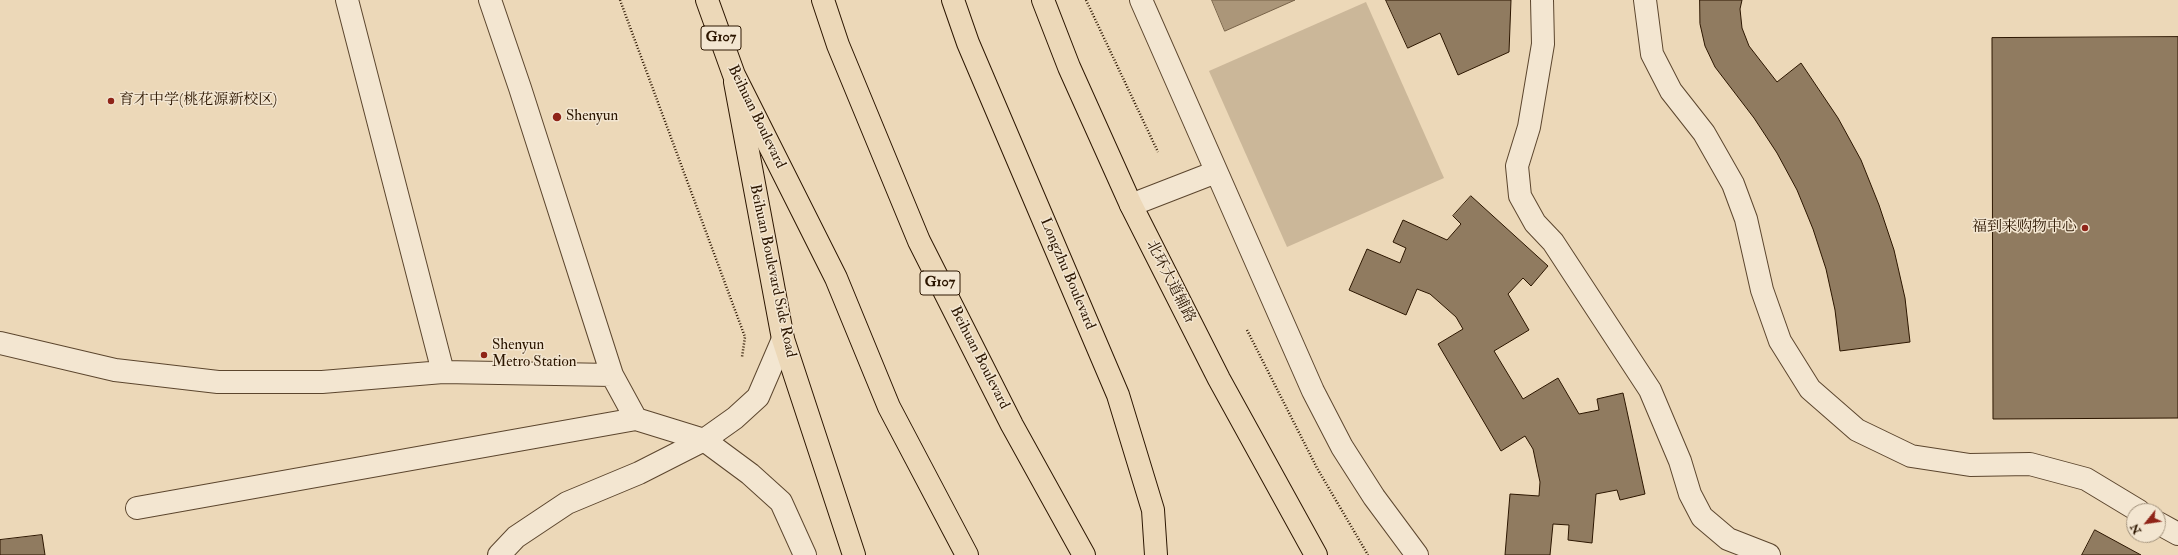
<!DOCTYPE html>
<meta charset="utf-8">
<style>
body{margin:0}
#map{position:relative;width:2178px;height:555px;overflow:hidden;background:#ecd8b8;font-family:"IM FELL Double Pica",serif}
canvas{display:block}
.north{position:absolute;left:2126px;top:503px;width:40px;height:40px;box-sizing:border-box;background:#f3e6d1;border:1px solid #a3937d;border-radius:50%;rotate:240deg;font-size:11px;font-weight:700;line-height:16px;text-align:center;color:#2c1600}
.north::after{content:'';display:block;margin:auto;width:14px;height:18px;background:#8f2418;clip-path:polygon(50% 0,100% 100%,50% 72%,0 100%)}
</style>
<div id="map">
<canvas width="2178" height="555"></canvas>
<div class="north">N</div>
</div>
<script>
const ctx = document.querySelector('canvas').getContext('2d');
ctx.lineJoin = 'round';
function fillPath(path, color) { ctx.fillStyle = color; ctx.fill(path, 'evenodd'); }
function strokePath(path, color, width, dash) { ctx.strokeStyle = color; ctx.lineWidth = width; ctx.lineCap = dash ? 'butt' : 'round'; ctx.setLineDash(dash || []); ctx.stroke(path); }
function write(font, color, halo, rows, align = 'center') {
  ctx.font = font + ' "IM FELL Double Pica","Noto Serif SC",serif'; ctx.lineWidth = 3; ctx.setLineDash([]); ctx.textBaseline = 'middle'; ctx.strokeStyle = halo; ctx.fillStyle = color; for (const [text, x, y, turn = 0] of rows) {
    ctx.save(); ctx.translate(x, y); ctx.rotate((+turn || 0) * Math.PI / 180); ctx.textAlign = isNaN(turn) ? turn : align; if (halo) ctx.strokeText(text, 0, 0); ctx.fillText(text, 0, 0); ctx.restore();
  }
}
const green = new Path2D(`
 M 1366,2 L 1444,178 L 1287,247 L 1209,71 Z`);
const water = new Path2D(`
 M 1212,0 L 1295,0 L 1225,31 Z`);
const building = new Path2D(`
 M 1386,0 L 1511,0 L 1509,52 L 1458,75 L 1440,33 L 1408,48 Z
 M 1700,0 L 1742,0 L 1740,9 L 1742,28 L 1749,46 L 1777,82 L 1801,63 L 1838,118 L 1861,160 L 1879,205 L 1894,250 L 1905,298 L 1910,342 L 1840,351 L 1835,310 L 1826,269 L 1813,229 L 1797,190 L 1777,153 L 1754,118 L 1715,67 L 1705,46 L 1700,24 Z
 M 2178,37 L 2178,418 L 1993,419 L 1992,38 Z
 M 1471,196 L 1548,266 L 1531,286 L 1523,278 L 1508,294 L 1529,330 L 1494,351 L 1523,399 L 1558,378 L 1579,414 L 1599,410 L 1597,399 L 1623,393 L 1645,494 L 1620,500 L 1617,490 L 1596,494 L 1592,543 L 1568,540 L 1569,525 L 1553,524 L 1550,555 L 1505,555 L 1510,494 L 1539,496 L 1540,482 L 1533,449 L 1525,436 L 1501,451 L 1438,344 L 1463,329 L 1456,317 L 1430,294 L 1417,289 L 1406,315 L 1349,290 L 1367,249 L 1400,263 L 1406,248 L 1393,242 L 1403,220 L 1447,240 L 1461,224 L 1453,216 Z
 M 2095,530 L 2141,555 L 2082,555 Z
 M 42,535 L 45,555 L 0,555 L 0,540 Z`);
const path = new Path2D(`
 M 620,0 L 745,337 L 742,357
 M 1086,0 L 1158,152
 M 1247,330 L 1317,468 L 1368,555`);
const minor = new Path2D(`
 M 347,0 L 443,372
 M 490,0 L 520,88 L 612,375 L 636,419 L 704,440 L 750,474 L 781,502 L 805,555
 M 1141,0 L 1313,391 L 1342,447 L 1374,497 L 1417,555
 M 1542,0 L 1543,44 L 1529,127 L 1517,166 L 1520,196 L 1535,223 L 1553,242 L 1650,390 L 1680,461 L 1690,494 L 1702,517 L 1728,539 L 1769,555
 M 1645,0 L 1652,54 L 1671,91 L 1704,133 L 1733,184 L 1746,219 L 1762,290 L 1780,341 L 1810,389 L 1857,430 L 1911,456 L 1970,465 L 2030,464 L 2086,479 L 2139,511
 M 1131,205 L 1216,172
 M 0,343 L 115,370 L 218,382 L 322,382 L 443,372 L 612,375
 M 137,508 L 636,419
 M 2158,523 L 2178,534
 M 499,555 L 516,537 L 567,503 L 639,473 L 704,440 L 735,418 L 758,397 L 783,339`);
const major = new Path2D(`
 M 953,0 L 968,43 L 1118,395 L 1153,510 L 1156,555
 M 1043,0 L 1069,67 L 1131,205 L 1219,379 L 1316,555
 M 735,82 L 783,339 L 854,555`);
const highway = new Path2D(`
 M 707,0 L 734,75 L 836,278 L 889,407 L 967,555
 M 823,0 L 838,45 L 919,241 L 1012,425 L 1084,555`);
const markers = [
 [111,101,4,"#8f2418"],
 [557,117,5,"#8f2418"],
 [2085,228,4,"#8f2418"],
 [484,355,4,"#8f2418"]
];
const shields = [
 [721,38,40],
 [940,283,40]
];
const shieldNames = [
 ["G107",721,38],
 ["G107",940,283]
];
const poiNames = [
 ["育才中学(桃花源新校区)",119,101],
 ["Shenyun",566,117],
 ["福到来购物中心",2077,228,"right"],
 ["Shenyun",492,346],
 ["Metro Station",492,363]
];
const streetNames = [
 ["Beihuan Boulevard",756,117,64],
 ["Beihuan Boulevard Side Road",772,271,78],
 ["Longzhu Boulevard",1067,274,67],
 ["北环大道辅路",1170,282,63],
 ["Beihuan Boulevard",979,358,63]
];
fillPath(green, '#cbb799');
fillPath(water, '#ab9679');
strokePath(water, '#786349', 1);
fillPath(building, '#907b60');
strokePath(building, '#2c1600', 1);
strokePath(minor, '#5c462e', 24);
strokePath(major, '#2c1600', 24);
strokePath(highway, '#2c1600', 24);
strokePath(path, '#2c1600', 2.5, [1, 2]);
strokePath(minor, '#f3e6d1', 22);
strokePath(major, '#ecd8b8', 22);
strokePath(highway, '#ecd8b8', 22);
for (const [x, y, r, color] of markers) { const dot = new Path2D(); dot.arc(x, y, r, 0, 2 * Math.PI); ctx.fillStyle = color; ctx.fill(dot); strokePath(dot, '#f3e6d1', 1.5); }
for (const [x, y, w] of shields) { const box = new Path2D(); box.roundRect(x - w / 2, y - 12, w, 24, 3); ctx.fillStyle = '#f3e6d1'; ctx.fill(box); strokePath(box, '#2c1600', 1); }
write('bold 14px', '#2c1600', null, shieldNames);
write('15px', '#2c1600', '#f3e6d1', poiNames, 'left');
write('15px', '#2c1600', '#f3e6d1', streetNames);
</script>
